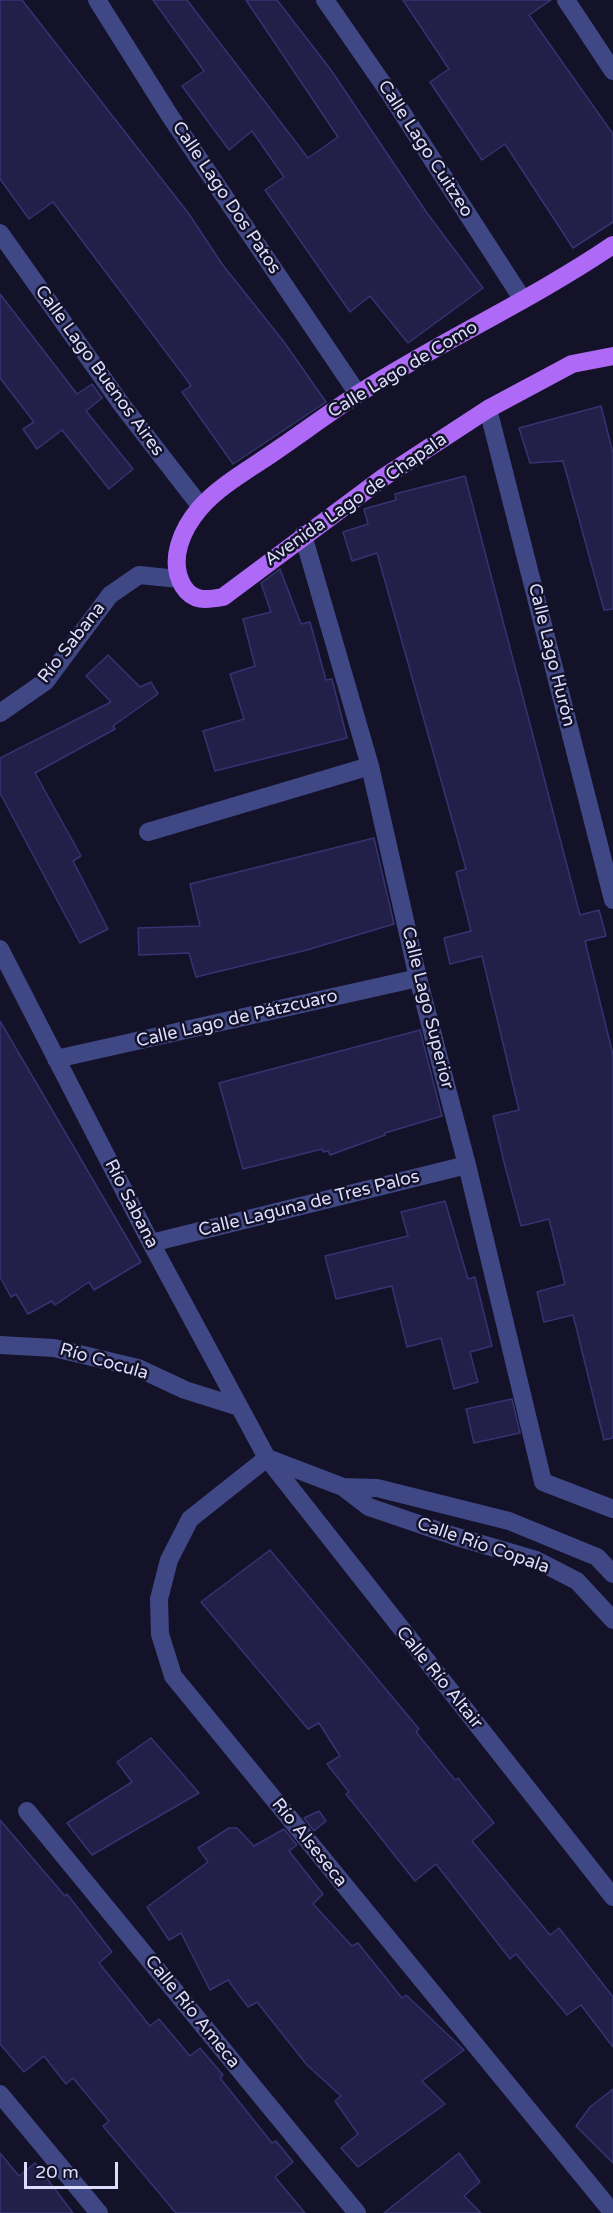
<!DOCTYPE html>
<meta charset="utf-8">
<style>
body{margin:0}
#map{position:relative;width:613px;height:2213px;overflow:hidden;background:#131229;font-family:"Varela Round",sans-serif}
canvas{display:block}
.scale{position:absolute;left:24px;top:2162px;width:94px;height:27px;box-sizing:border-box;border:3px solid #dcddfd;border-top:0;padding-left:8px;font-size:18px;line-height:21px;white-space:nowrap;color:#dcddfd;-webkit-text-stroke:4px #131229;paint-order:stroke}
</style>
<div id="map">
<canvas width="613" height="2213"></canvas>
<div class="scale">20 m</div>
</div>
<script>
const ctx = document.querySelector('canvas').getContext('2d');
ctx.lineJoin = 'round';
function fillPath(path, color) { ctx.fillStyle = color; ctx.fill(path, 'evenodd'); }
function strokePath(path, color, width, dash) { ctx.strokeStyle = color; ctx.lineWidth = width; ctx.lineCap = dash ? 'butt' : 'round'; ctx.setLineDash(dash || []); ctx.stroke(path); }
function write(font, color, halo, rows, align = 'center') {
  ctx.font = font + ' "Varela Round",sans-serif'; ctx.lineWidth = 5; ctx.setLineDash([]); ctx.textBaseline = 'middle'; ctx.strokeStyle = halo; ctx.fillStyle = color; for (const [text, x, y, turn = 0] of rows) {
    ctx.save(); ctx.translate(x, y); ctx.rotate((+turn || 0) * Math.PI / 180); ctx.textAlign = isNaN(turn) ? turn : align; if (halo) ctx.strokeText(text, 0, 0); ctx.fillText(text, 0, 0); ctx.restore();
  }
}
const building = new Path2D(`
 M 0,0 L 22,0 L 189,214 L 222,264 L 284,342 L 326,402 L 233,464 L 182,392 L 191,386 L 187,380 L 53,202 L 29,219 L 0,179 Z
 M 153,0 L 187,0 L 308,158 L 338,137 L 246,0 L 277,0 L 331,70 L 427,213 L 483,288 L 408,343 L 370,296 L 350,312 L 265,190 L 284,177 L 252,131 L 229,150 L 182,86 L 204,71 Z
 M 403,0 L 551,0 L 529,15 L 613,134 L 613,222 L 573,248 L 505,144 L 482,160 L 430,82 L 449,69 Z
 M 0,294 L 77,394 L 92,384 L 102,398 L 86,411 L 133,469 L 109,489 L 62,430 L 37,449 L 23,429 L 34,422 L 0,378 Z
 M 601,406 L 613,453 L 613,609 L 604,610 L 563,461 L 530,463 L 519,428 Z
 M 465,476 L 580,915 L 599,910 L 606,936 L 585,941 L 613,1055 L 613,1438 L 604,1440 L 573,1315 L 544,1322 L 537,1292 L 565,1284 L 549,1219 L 521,1226 L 505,1166 L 493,1116 L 519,1110 L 482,956 L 450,964 L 444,938 L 471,931 L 456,872 L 466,869 L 377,553 L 352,561 L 343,532 L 368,524 L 364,509 L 396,500 L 395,494 Z
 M 280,569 L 301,624 L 310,622 L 326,680 L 332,679 L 347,738 L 215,771 L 203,731 L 244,719 L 230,674 L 255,666 L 243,619 L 271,612 L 261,583 Z
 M 108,655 L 140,687 L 151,682 L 158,694 L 113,726 L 115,729 L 35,773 L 81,856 L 73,861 L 108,929 L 80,943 L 0,793 L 0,758 L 111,702 L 86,676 Z
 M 374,838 L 394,924 L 307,950 L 196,977 L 189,953 L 139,955 L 138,928 L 200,926 L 190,884 Z
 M 0,1021 L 141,1262 L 94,1290 L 89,1282 L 55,1305 L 52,1301 L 28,1314 L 16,1294 L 11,1297 L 0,1277 Z
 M 420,1030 L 442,1116 L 385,1133 L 385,1135 L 330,1155 L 328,1151 L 323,1152 L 322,1149 L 243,1169 L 219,1083 Z
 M 445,1201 L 468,1279 L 475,1277 L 492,1346 L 470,1352 L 478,1382 L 454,1389 L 441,1338 L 407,1347 L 392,1286 L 336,1299 L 325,1256 L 408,1236 L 401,1212 Z
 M 512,1399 L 520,1433 L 474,1443 L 466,1409 Z
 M 270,1550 L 419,1729 L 416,1732 L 455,1780 L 458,1778 L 494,1823 L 472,1841 L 550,1935 L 559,1928 L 613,1997 L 613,2047 L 581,2005 L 567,2015 L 516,1954 L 510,1959 L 436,1864 L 415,1881 L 346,1794 L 349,1792 L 327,1764 L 340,1756 L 319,1723 L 308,1729 L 201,1602 Z
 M 151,1738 L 199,1793 L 92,1855 L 67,1823 L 132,1782 L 117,1762 Z
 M 319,1811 L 326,1821 L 314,1831 L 304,1818 Z
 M 0,1820 L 65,1896 L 67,1894 L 112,1952 L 99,1963 L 150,2026 L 159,2019 L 190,2056 L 200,2048 L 223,2075 L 220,2078 L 272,2143 L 276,2141 L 293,2162 L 275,2177 L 305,2213 L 176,2213 L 103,2126 L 109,2121 L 73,2078 L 66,2084 L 44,2056 L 24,2072 L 0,2044 Z
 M 229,1828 L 237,1828 L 254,1846 L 284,1829 L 297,1845 L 289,1851 L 323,1894 L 313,1904 L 352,1946 L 358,1943 L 402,1998 L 406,1995 L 464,2050 L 422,2081 L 445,2104 L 358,2167 L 341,2148 L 358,2134 L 335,2101 L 341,2096 L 307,2065 L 257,2002 L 248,2007 L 228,1980 L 210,1990 L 181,1933 L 169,1940 L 147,1907 L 208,1862 L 198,1848 Z
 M 613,2089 L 613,2163 L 576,2126 L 590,2107 Z
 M 0,2153 L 19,2176 L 35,2163 L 73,2213 L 0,2213 Z
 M 459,2153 L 480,2182 L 464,2196 L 481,2213 L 384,2213 Z`);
const minor = new Path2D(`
 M 97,0 L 170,116 L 358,394
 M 325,0 L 390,94 L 523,300
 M 566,0 L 613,71
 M 0,233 L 122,405 L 201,507
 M 488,409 L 613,900
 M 303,535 L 370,766 L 418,978 L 467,1165 L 543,1482 L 613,1509
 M 0,713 L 46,681 L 110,595 L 139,575 L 179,579
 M 148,832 L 370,766
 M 0,949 L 151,1243 L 267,1458 L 613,1897
 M 56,1059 L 418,978
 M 151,1243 L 467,1165
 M 0,1345 L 54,1348 L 138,1368 L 185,1390 L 239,1407
 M 267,1458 L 190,1519 L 169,1560 L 159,1599 L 160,1634 L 173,1676 L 613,2213
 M 267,1458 L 343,1487 L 369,1507 L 454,1536 L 536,1560 L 577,1581 L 613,1620
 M 343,1487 L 377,1488 L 509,1521 L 597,1557 L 613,1574
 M 27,1811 L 357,2213
 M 0,2094 L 99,2213`);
const major = new Path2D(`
 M 613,245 C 532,300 441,341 358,394 C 332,411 306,430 280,448 C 255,466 221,484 200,508 C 182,529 168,560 183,586 C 193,602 206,600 223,597 L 384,477 L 488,409 L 572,364 L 613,356`);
const streetNames = [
 ["Calle Lago Cuitzeo",425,149,57],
 ["Calle Lago Dos Patos",226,198,56],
 ["Calle Lago de Como",403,370,-31],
 ["Calle Lago Buenos Aires",99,371,54],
 ["Avenida Lago de Chapala",356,500,-35],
 ["Río Sabana",72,643,-52],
 ["Calle Lago Hurón",551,655,76],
 ["Calle Lago Superior",427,1008,76],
 ["Calle Lago de Pátzcuaro",237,1019,-13],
 ["Río Sabana",131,1204,63],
 ["Calle Laguna de Tres Palos",309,1204,-14],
 ["Río Cocula",104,1362,16],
 ["Calle Río Copala",483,1546,19],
 ["Calle Río Altair",439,1678,51],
 ["Río Alseseca",309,1843,51],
 ["Calle Río Ameca",192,2012,51]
];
fillPath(building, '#221f49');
strokePath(building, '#363373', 1.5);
strokePath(minor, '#404785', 18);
strokePath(major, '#ae6af6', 18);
write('18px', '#dcddfd', '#131229', streetNames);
</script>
